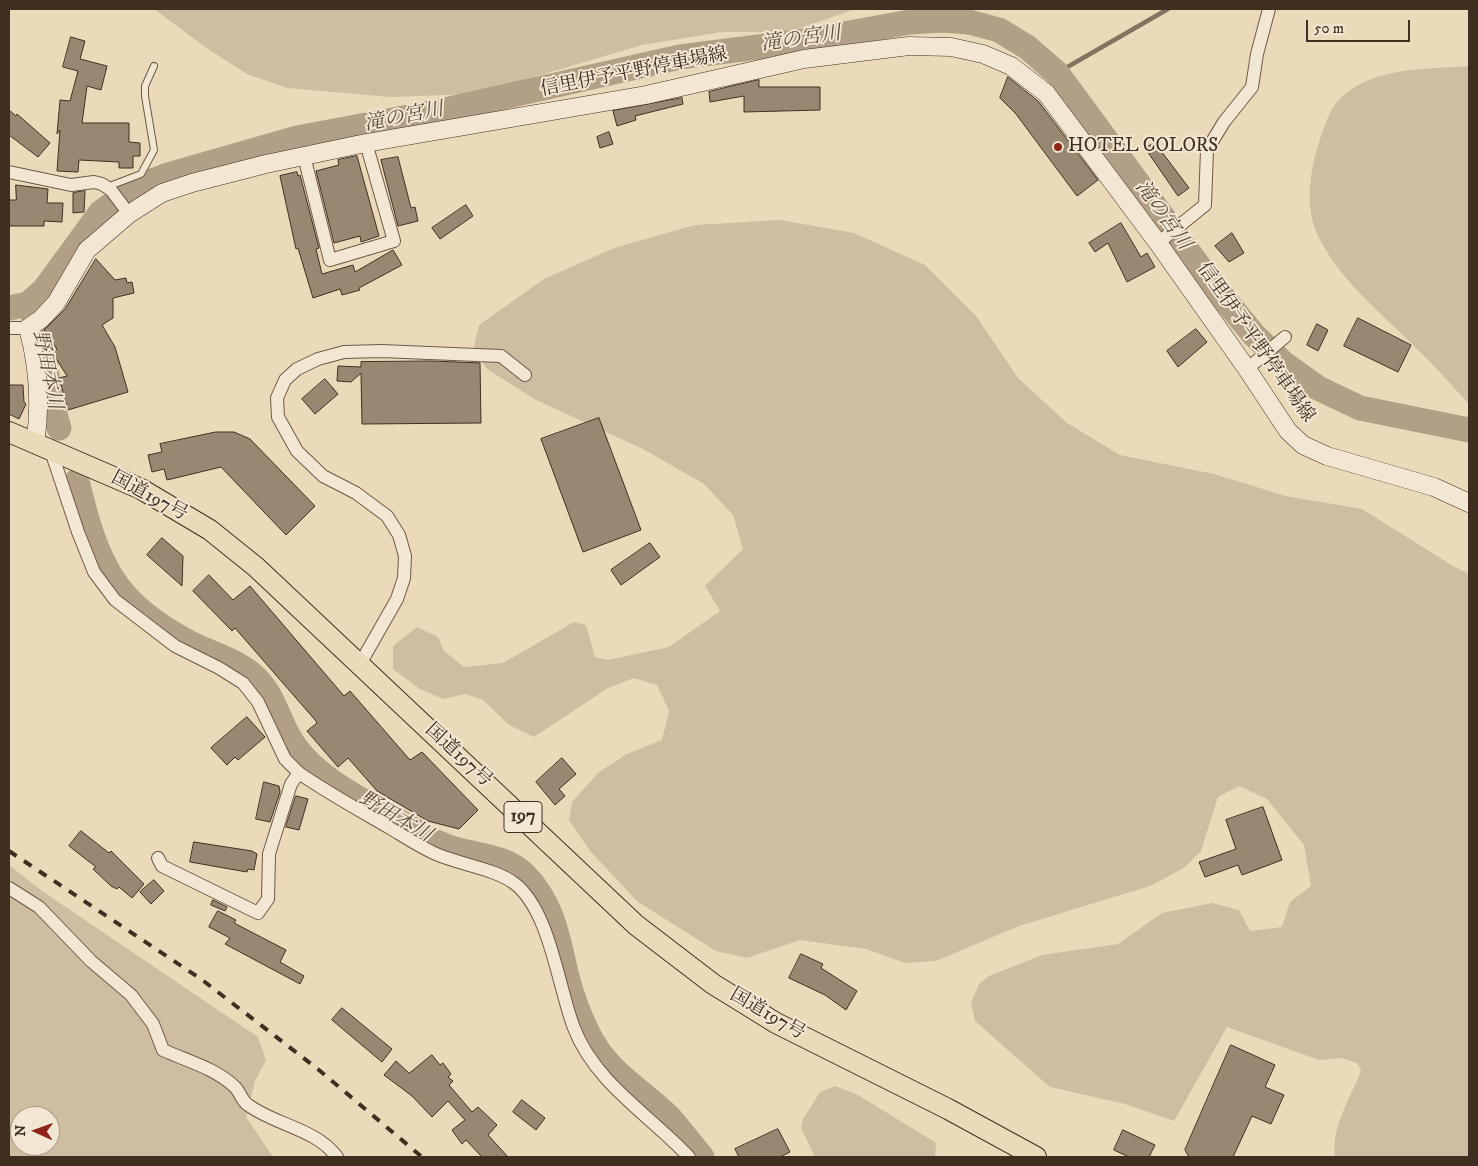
<!DOCTYPE html>
<meta charset="utf-8">
<style>
body{margin:0}
#map{position:relative;width:1478px;height:1166px;overflow:hidden;background:#ebdaba;font-family:"IM FELL DW Pica",serif}
canvas{display:block}
.frame{position:absolute;inset:0;border:10px solid #402f21;pointer-events:none}
.north{position:absolute;left:10px;top:1106px;width:50px;height:50px;box-sizing:border-box;background:#f2e7d2;border:1px solid #ab9d8b;border-radius:50%;rotate:272deg;font-size:14px;font-weight:700;line-height:20px;text-align:center;color:#402f21}
.north::after{content:'';display:block;margin:auto;width:18px;height:22px;background:#8f2418;clip-path:polygon(50% 0,100% 100%,50% 72%,0 100%)}
.scale{position:absolute;left:1306px;top:20px;width:104px;height:22px;box-sizing:border-box;border:2px solid #402f21;border-top:0;padding-left:6px;font-size:15px;line-height:18px;white-space:nowrap;color:#402f21;-webkit-text-stroke:4px #f2e7d2;paint-order:stroke}
</style>
<div id="map">
<canvas width="1478" height="1166"></canvas>
<div class="frame"></div>
<div class="north">N</div>
<div class="scale">50 m</div>
</div>
<script>
const ctx = document.querySelector('canvas').getContext('2d');
ctx.lineJoin = 'round';
function fillPath(path, color) { ctx.fillStyle = color; ctx.fill(path, 'evenodd'); }
function strokePath(path, color, width, dash) { ctx.strokeStyle = color; ctx.lineWidth = width; ctx.lineCap = dash ? 'butt' : 'round'; ctx.setLineDash(dash || []); ctx.stroke(path); }
function write(font, color, halo, rows, align = 'center') {
  ctx.font = font + ' "IM FELL DW Pica","Noto Serif JP",serif'; ctx.lineWidth = 4; ctx.setLineDash([]); ctx.textBaseline = 'middle'; ctx.strokeStyle = halo; ctx.fillStyle = color; for (const [text, x, y, turn = 0] of rows) {
    ctx.save(); ctx.translate(x, y); ctx.rotate((+turn || 0) * Math.PI / 180); ctx.textAlign = isNaN(turn) ? turn : align; if (halo) ctx.strokeText(text, 0, 0); ctx.fillText(text, 0, 0); ctx.restore();
  }
}
const green = new Path2D(`
 M 154,9 L 855,9 L 790,32 L 722,32 L 642,45 L 476,94 L 391,97 L 287,88 L 247,74 L 205,47 Z
 M 1469,66 L 1469,404 C 1453,387 1437,368 1420,352 C 1383,314 1336,279 1315,229 C 1305,202 1311,165 1320,139 C 1324,128 1329,111 1337,102 C 1367,67 1427,69 1469,66 Z
 M 780,220 L 854,233 L 925,265 L 976,316 L 1018,378 L 1067,423 L 1120,455 L 1214,474 L 1286,496 L 1362,509 L 1453,566 L 1469,574 L 1469,1157 L 1335,1157 C 1331,1125 1351,1099 1361,1070 L 1357,1063 L 1341,1058 L 1319,1060 L 1227,1027 L 1174,1121 L 1125,1104 L 1050,1087 L 975,1021 L 971,1003 L 979,984 L 989,976 L 1042,955 L 1118,944 L 1162,913 L 1212,903 L 1239,910 L 1250,931 L 1282,927 L 1290,902 L 1311,886 L 1304,845 L 1267,799 L 1239,786 L 1218,797 L 1201,851 L 1184,868 L 1150,886 L 1019,926 L 936,961 L 905,963 L 866,949 L 800,940 L 747,958 L 716,951 L 638,902 L 590,851 L 569,820 L 572,802 L 599,772 L 627,754 L 662,740 L 669,711 L 657,685 L 634,678 L 608,688 L 534,737 L 509,725 L 483,700 L 465,694 L 443,699 L 420,689 L 393,669 L 393,646 L 417,627 L 438,637 L 444,651 L 464,667 L 503,663 L 574,622 L 586,625 L 595,657 L 608,660 L 669,647 L 720,611 L 705,586 L 743,549 L 733,515 L 704,484 L 643,449 L 536,400 L 487,369 L 473,350 L 479,325 L 544,279 L 614,248 L 695,225 Z
 M 9,865 L 42,891 L 258,1037 L 266,1060 L 255,1081 L 246,1117 L 273,1157 L 9,1157 ZM 20,1116 L 50,1116 L 50,1146 L 20,1146 Z
 M 835,1086 L 858,1095 L 936,1143 L 935,1157 L 815,1157 L 801,1128 L 803,1119 L 820,1092 Z`);
const stream = new Path2D(`
 M 1057,73 L 1168,9`);
const river = new Path2D(`
 M 28,304 L 41,331 L 50,398 L 59,428
 M 9,308 L 28,304 L 44,290 L 101,212 L 137,187 L 168,175 L 297,138 L 441,111 L 680,57 L 805,41 L 910,22 L 943,20 L 969,22 L 999,30 L 1027,47 L 1057,73 L 1212,284 L 1254,335 L 1283,363 L 1318,388 L 1360,408 L 1469,430
 M 77,481 C 97,564 113,603 192,644 C 215,655 238,661 256,678 C 274,695 279,722 292,742 C 316,780 372,805 409,827 C 425,837 440,845 458,850 C 482,856 506,857 525,875 C 552,902 558,937 566,973 C 571,993 580,1018 590,1037 C 608,1072 640,1089 668,1116 C 680,1129 691,1144 702,1157`);
const building = new Path2D(`
 M 71,37 L 85,41 L 80,59 L 107,66 L 101,90 L 87,86 L 82,123 L 129,123 L 129,142 L 140,143 L 140,156 L 133,156 L 133,168 L 119,168 L 119,162 L 79,160 L 78,172 L 57,171 L 60,130 L 57,134 L 60,100 L 70,101 L 78,71 L 63,67 Z
 M 1008,77 L 1038,101 L 1098,180 L 1077,196 L 1016,114 L 1000,98 Z
 M 759,80 L 759,87 L 820,87 L 820,110 L 744,112 L 744,96 L 710,102 L 709,92 Z
 M 682,98 L 683,104 L 635,116 L 636,120 L 617,126 L 613,111 Z
 M 9,110 L 16,116 L 17,114 L 50,143 L 38,157 L 9,135 Z
 M 609,132 L 613,144 L 600,148 L 597,137 Z
 M 1155,143 L 1189,188 L 1178,196 L 1145,148 Z
 M 357,156 L 379,236 L 361,242 L 360,236 L 334,243 L 316,171 L 339,165 L 338,160 Z
 M 398,157 L 411,208 L 415,207 L 418,221 L 398,226 L 381,160 Z
 M 297,172 L 298,176 L 300,175 L 319,248 L 316,249 L 322,274 L 353,265 L 355,272 L 393,250 L 402,265 L 359,288 L 360,290 L 342,295 L 340,289 L 313,298 L 298,248 L 296,249 L 280,176 Z
 M 16,185 L 48,189 L 47,203 L 63,203 L 62,222 L 44,221 L 44,226 L 9,226 L 9,200 L 16,200 Z
 M 85,191 L 84,212 L 73,213 L 73,193 Z
 M 466,205 L 473,216 L 440,239 L 432,228 Z
 M 1121,223 L 1141,257 L 1147,253 L 1155,267 L 1127,282 L 1108,243 L 1095,252 L 1089,243 Z
 M 1232,233 L 1244,253 L 1229,262 L 1215,246 Z
 M 96,259 L 115,280 L 126,278 L 127,283 L 132,282 L 134,293 L 113,298 L 113,318 L 102,325 L 115,347 L 128,392 L 68,410 L 59,378 L 67,376 L 52,352 L 57,349 L 44,330 L 65,309 Z
 M 1358,318 L 1411,345 L 1398,372 L 1344,346 Z
 M 1317,324 L 1328,330 L 1318,351 L 1307,345 Z
 M 1196,329 L 1207,342 L 1178,367 L 1167,351 Z
 M 432,361 L 480,363 L 481,423 L 362,424 L 361,373 L 351,382 L 337,381 L 338,366 L 361,367 L 361,362 Z
 M 325,379 L 338,394 L 315,414 L 302,399 Z
 M 9,385 L 23,385 L 24,402 L 26,404 L 19,419 L 9,414 Z
 M 599,418 L 641,530 L 583,552 L 541,439 Z
 M 216,432 L 234,432 L 250,439 L 315,506 L 286,535 L 221,467 L 167,480 L 164,469 L 152,472 L 148,455 L 162,452 L 160,444 Z
 M 162,538 L 183,556 L 182,586 L 147,555 Z
 M 650,543 L 660,557 L 621,585 L 611,570 Z
 M 209,575 L 233,600 L 250,586 L 344,696 L 350,691 L 410,760 L 422,752 L 478,810 L 459,829 L 428,821 L 377,791 L 348,758 L 338,767 L 307,731 L 317,723 L 316,721 L 235,628 L 232,631 L 193,591 Z
 M 247,717 L 265,737 L 238,760 L 235,757 L 227,765 L 211,748 Z
 M 562,758 L 576,774 L 559,789 L 565,796 L 555,805 L 536,782 Z
 M 264,782 L 279,786 L 280,792 L 270,822 L 256,819 Z
 M 296,796 L 308,799 L 299,830 L 286,827 Z
 M 1263,807 L 1282,860 L 1242,875 L 1238,865 L 1205,877 L 1199,862 L 1236,849 L 1226,820 Z
 M 81,831 L 109,853 L 111,851 L 144,884 L 132,898 L 119,887 L 117,889 L 111,886 L 93,869 L 96,867 L 69,846 Z
 M 194,842 L 252,851 L 257,854 L 254,870 L 248,869 L 247,872 L 190,862 Z
 M 154,880 L 164,891 L 151,904 L 140,892 Z
 M 213,900 L 227,907 L 225,911 L 211,905 Z
 M 218,911 L 236,920 L 234,923 L 286,950 L 280,962 L 304,976 L 300,984 L 225,944 L 230,938 L 209,927 Z
 M 801,954 L 823,964 L 821,968 L 857,991 L 846,1010 L 825,995 L 789,978 Z
 M 342,1008 L 392,1049 L 382,1062 L 332,1020 Z
 M 1231,1045 L 1275,1065 L 1265,1087 L 1284,1095 L 1271,1124 L 1252,1116 L 1233,1157 L 1189,1157 L 1185,1150 Z
 M 432,1055 L 440,1065 L 443,1063 L 451,1074 L 448,1077 L 453,1081 L 449,1085 L 472,1112 L 478,1107 L 497,1125 L 488,1135 L 508,1157 L 482,1157 L 466,1140 L 462,1144 L 452,1130 L 465,1120 L 448,1101 L 432,1117 L 412,1096 L 384,1075 L 396,1061 L 409,1073 Z
 M 522,1100 L 545,1118 L 536,1130 L 513,1112 Z
 M 778,1129 L 790,1152 L 780,1157 L 739,1157 L 735,1149 Z
 M 1123,1130 L 1155,1145 L 1149,1157 L 1129,1157 L 1114,1150 Z`);
const service = new Path2D(`
 M 107,187 L 141,174 L 154,150 L 145,96 L 145,86 L 154,66`);
const minor = new Path2D(`
 M 304,156 L 330,260 L 394,241 L 366,143
 M 9,172 L 71,185 L 94,182 L 102,184 L 111,190 L 129,214
 M 1158,243 L 1205,205 L 1207,150 L 1224,122 L 1252,87 L 1257,54 L 1269,9
 M 9,328 L 28,328
 M 1247,369 L 1285,337
 M 51,451 L 78,532 L 94,572 L 115,600 L 175,646 L 219,668 L 243,683 L 258,702 L 285,759 L 299,773 C 328,793 359,810 390,828 C 405,837 420,847 436,854 C 459,864 495,869 514,883 C 550,910 558,987 574,1028 C 595,1083 651,1116 689,1157
 M 360,664 L 397,599 L 404,578 L 405,556 L 399,535 L 387,516 L 356,493 L 323,476 L 297,451 L 278,417 L 277,398 L 285,380 L 297,369 L 318,359 L 344,352 L 381,351 L 501,356 L 525,375
 M 158,858 L 162,866 L 258,913 L 268,899 L 269,854 L 273,841 L 291,784 L 299,773
 M 9,888 L 39,907 L 91,961 L 131,995 L 153,1024 L 163,1050 C 187,1061 215,1068 235,1087 C 240,1092 242,1101 248,1105 C 277,1126 315,1128 337,1157`);
const secondary = new Path2D(`
 M 35,444 C 41,406 38,365 28,328 L 41,319 L 56,303 L 87,250 L 129,214 L 162,193 L 192,183 L 266,164 L 366,143 L 646,95 L 804,59 L 909,46 L 951,47 L 983,54 L 1011,66 L 1046,93 L 1158,243 L 1247,369 L 1288,431 L 1303,445 L 1327,456 L 1434,487 L 1469,503`);
const trunk = new Path2D(`
 M 9,432 L 141,489 L 210,530 L 256,567 L 636,925 L 713,984 L 776,1023 L 948,1109 L 1036,1157`);
const rail = new Path2D(`
 M 9,851 L 201,979 L 319,1070 L 422,1157`);
const markers = [
 [1058,147,5,"#8f2418"]
];
const shields = [
 [523,817,38]
];
const shieldNames = [
 ["197",523,817]
];
const streetNames = [
 ["信里伊予平野停車場線",634,73,-11],
 ["信里伊予平野停車場線",1255,343,55],
 ["国道197号",149,497,28],
 ["国道197号",458,756,43],
 ["国道197号",767,1015,30]
];
const poiNames = [
 ["HOTEL COLORS",1068,147]
];
const waterNames = [
 ["滝の宮川",801,40,-8],
 ["滝の宮川",404,118,-11],
 ["滝の宮川",1162,216,54],
 ["野田本川",46,370,78],
 ["野田本川",395,818,30]
];
fillPath(green, '#cebda0');
strokePath(stream, '#84735e', 4.5);
strokePath(river, '#b1a086', 25);
fillPath(building, '#998871');
strokePath(building, '#402f21', 1);
strokePath(service, '#6b5a47', 8);
strokePath(minor, '#6b5a47', 14);
strokePath(secondary, '#402f21', 19);
strokePath(trunk, '#402f21', 22);
strokePath(service, '#f2e7d2', 6);
strokePath(minor, '#f2e7d2', 12);
strokePath(secondary, '#f2e7d2', 18);
strokePath(trunk, '#ebdaba', 20);
strokePath(rail, '#402f21', 4, [9, 9]);
for (const [x, y, r, color] of markers) { const dot = new Path2D(); dot.arc(x, y, r, 0, 2 * Math.PI); ctx.fillStyle = color; ctx.fill(dot); strokePath(dot, '#f2e7d2', 2); }
for (const [x, y, w] of shields) { const box = new Path2D(); box.roundRect(x - w / 2, y - 15.5, w, 31, 4); ctx.fillStyle = '#f2e7d2'; ctx.fill(box); strokePath(box, '#402f21', 1); }
write('bold 18px', '#402f21', null, shieldNames);
write('19px', '#402f21', '#f2e7d2', streetNames);
write('19px', '#402f21', '#f2e7d2', poiNames, 'left');
write('italic 20px', '#5c4b3a', '#f2e7d2', waterNames);
</script>
